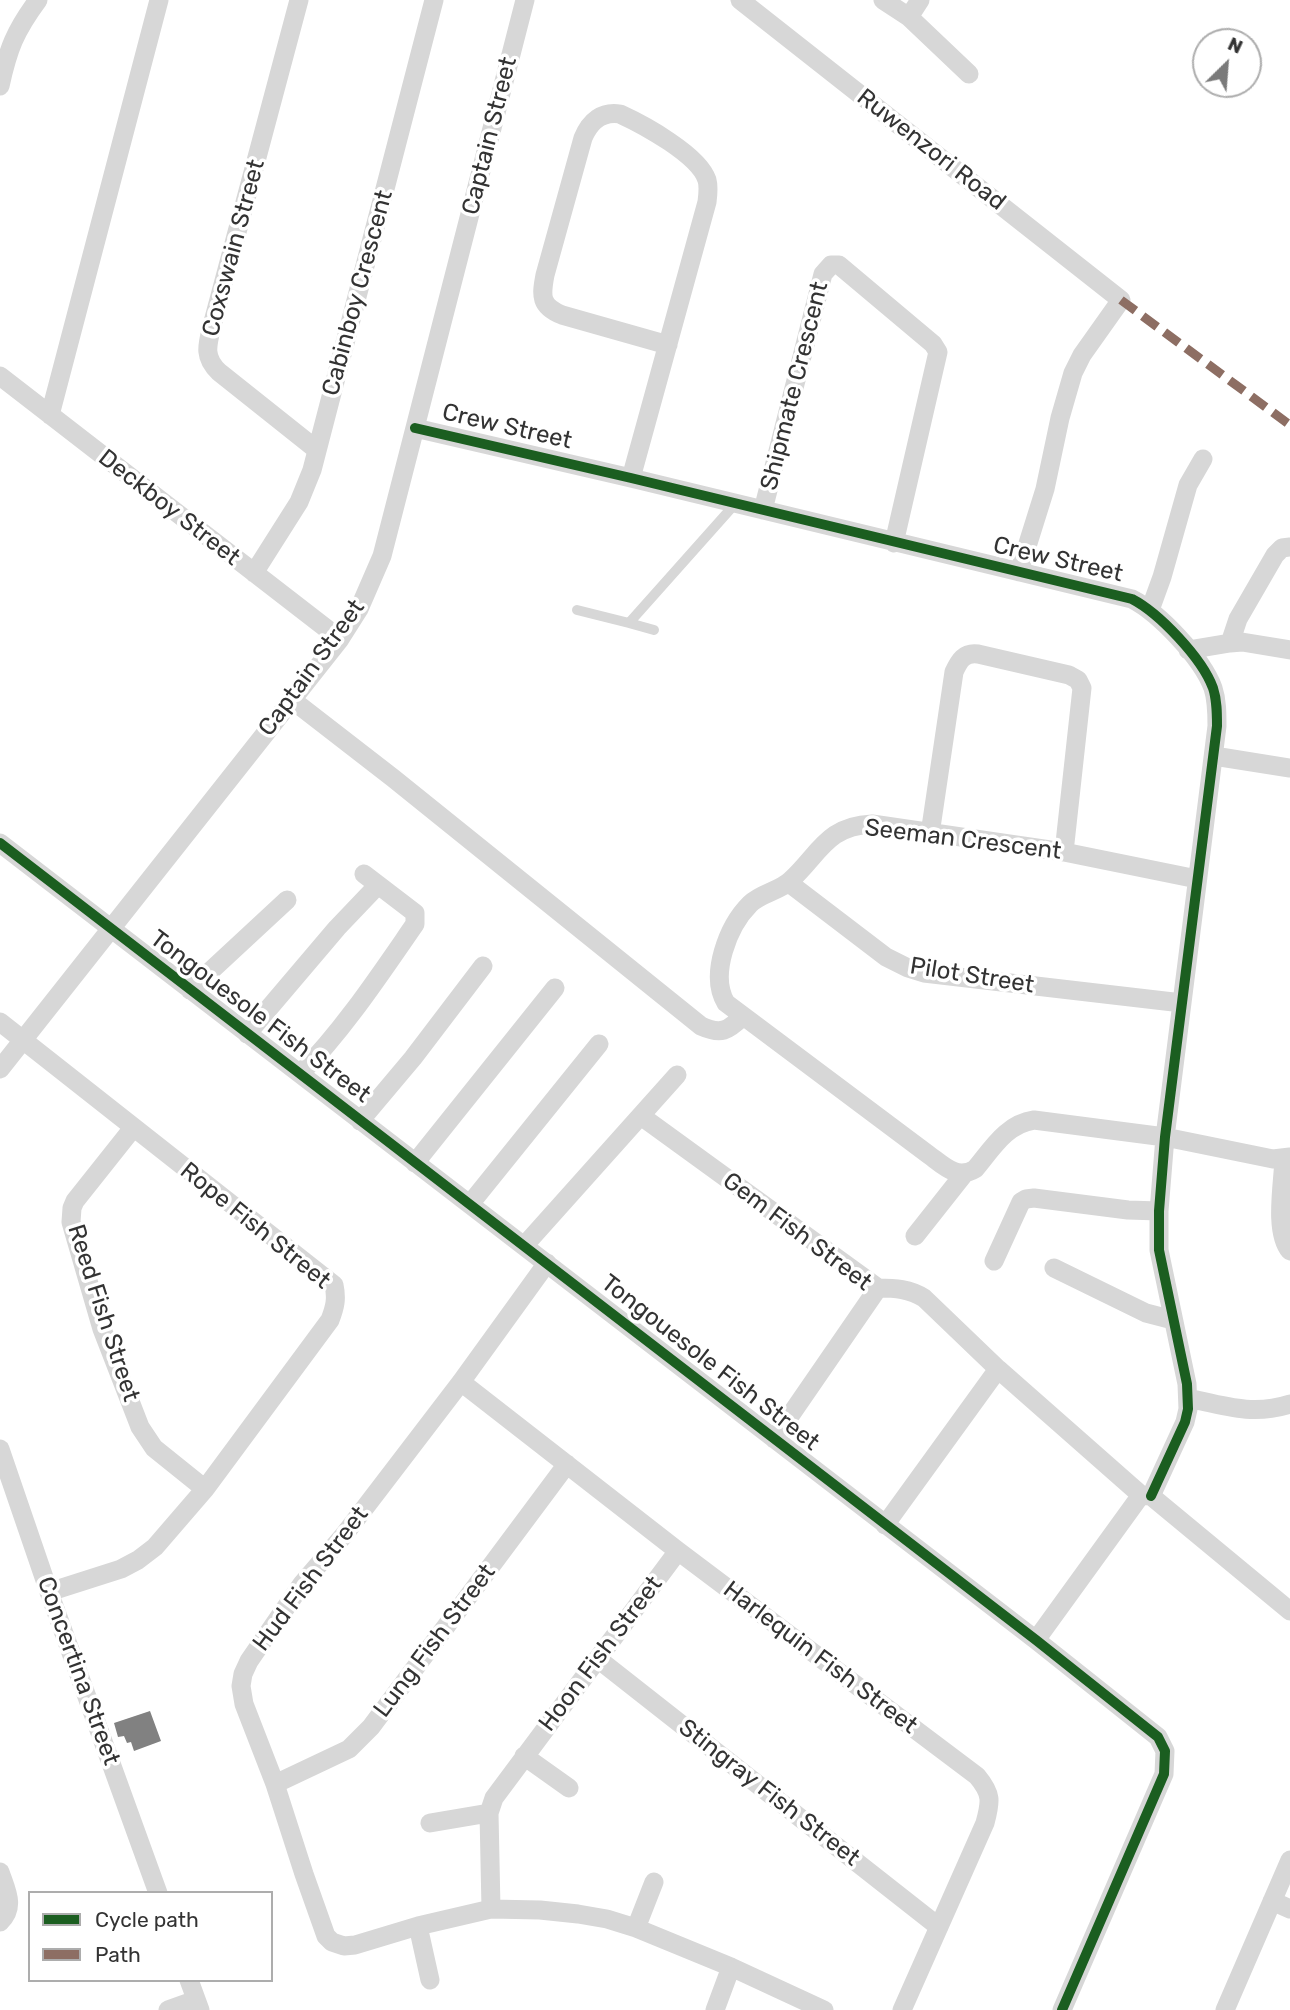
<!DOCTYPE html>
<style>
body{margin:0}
#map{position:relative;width:1290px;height:2010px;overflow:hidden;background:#fff;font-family:Rubik,sans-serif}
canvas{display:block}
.legend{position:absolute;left:28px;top:1891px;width:245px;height:91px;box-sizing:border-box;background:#fff;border:2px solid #adadad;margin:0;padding:9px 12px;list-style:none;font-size:21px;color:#333}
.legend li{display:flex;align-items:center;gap:14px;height:35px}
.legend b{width:35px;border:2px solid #adadad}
.north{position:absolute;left:1192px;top:28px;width:70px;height:70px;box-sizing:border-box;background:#fff;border:2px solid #adadad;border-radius:50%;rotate:25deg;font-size:19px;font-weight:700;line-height:28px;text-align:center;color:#333}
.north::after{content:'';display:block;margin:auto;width:24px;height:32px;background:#7a7a7a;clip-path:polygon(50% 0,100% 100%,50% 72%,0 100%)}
</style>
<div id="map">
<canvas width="1290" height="2010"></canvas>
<ul class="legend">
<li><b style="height:9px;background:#1b5e20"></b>Cycle path</li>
<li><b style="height:9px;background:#8d6e63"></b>Path</li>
</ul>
<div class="north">N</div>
</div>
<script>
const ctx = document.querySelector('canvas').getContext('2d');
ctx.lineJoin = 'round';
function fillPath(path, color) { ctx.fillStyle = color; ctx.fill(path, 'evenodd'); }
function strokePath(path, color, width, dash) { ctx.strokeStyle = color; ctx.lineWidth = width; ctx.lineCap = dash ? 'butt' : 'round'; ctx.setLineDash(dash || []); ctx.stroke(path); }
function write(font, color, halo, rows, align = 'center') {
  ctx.font = font + ' Rubik,sans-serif'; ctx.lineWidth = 7; ctx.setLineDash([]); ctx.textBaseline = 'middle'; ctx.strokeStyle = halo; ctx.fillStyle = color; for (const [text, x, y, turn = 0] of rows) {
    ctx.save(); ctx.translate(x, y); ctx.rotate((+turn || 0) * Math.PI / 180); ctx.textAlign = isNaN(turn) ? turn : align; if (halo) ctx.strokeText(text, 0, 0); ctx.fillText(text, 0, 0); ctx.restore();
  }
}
const building = new Path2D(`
 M 150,1711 L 161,1741 L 134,1751 L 131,1742 L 127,1743 L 124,1736 L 118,1737 L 114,1723 Z`);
const lane = new Path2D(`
 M 577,610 L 629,623 L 735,504
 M 629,623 L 654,630`);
const street = new Path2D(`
 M 299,0 L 213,322 C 208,343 202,356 219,372 L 317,450
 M 740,0 L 1121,300 L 1082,355 L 1073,373 L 1060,418 L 1045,489 L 1019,572
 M 883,0 L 909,17 L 920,0
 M 909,17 L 969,74
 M 0,86 C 8,49 15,31 38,0
 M 0,376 L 340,639
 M 50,415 L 159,0
 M 415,428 L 631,478 L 1132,599 C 1159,613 1202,658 1213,688 C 1217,700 1217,713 1217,726 L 1165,1137 L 1159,1211 L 1159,1250 L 1187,1384 L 1188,1409 L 1185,1422 L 1151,1496
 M 631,478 L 707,202 C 708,194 709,187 707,180 C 699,155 644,125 620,114 C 602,111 590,121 583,138 L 545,275 C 541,296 540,306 562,315 L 668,345
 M 763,510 L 823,274 L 831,265 L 839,265 L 933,344 L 938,352 L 894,543
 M 254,573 L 299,502 L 312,470 L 434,0
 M 1150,610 L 1162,577 L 1188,485 L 1203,459
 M 1230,643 L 1238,619 L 1275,555 L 1282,548 L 1290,547
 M 1188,650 L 1230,643 L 1242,642 L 1290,650
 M 291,699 L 393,778 L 701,1026 C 721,1035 728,1031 743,1016
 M 1214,756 L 1290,768
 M 930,834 L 954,672 C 959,661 964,652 978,654 L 1069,675 L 1078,680 L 1082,688 L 1064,852
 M 0,843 L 1036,1640 L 1158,1737 L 1165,1751 L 1164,1774 L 1062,2010
 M 1197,879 L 1064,852 L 872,824 C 827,826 820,853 791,880 C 780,891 761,893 750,904 C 728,926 709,975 726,1003 L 929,1155 C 944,1166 957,1180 975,1169 C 992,1149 1006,1124 1034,1120 L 1165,1137 L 1273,1159 L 1290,1157
 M 789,883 L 886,957 L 908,968 L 924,973 L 1182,1003
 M 190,990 L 287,900
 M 0,1022 L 334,1285 C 337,1299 335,1307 330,1320 L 205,1489 L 155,1547 L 138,1560 L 121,1569 L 49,1592
 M 247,1034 L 337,928 L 378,885
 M 0,1069 L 340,639 L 359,609 L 382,556 L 525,0
 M 300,1074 C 344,1029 379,976 415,924 L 415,913 L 364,874
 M 641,1116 L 878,1288 L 774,1439
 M 360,1121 L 413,1058 L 483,966
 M 133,1128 L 75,1201 L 72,1208 L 71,1222 L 102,1329 L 140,1427 L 154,1448 L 205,1489
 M 1284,1159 C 1283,1184 1274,1232 1290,1251
 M 415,1163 L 555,988
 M 470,1204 L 599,1044
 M 915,1236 L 964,1174
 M 524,1246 L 677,1075
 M 994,1261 L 1021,1202 L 1026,1199 L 1034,1198 L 1128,1210 L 1159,1211
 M 547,1263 L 461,1382 L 344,1535 L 302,1584 L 249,1661 L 243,1674 L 241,1686 L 244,1704 L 275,1784 L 304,1874 L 326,1936 L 332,1942 L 344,1946 L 355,1945 L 418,1926 L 491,1909 L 540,1910 L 578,1914 L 607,1919 L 636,1928 L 731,1967 L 824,2010
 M 1054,1268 L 1146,1313 L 1173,1320
 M 878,1288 C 895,1288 910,1289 924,1298 L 998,1369 L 1141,1495 L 1151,1496 L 1290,1611
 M 461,1382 L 678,1551 L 977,1776 C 992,1794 991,1801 985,1823 L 902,2010
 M 1188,1398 C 1225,1406 1253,1416 1290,1404
 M 0,1449 L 49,1592 L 158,1893
 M 885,1525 L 998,1369
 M 1036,1640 L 1141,1495
 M 598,1659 L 939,1927
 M 524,1756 L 569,1788
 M 275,1784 L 349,1749 L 371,1727 L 567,1464
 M 430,1823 L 489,1813
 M 0,1872 C 6,1890 16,1907 0,1922
 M 1272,1901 L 1290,1909
 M 491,1909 L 489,1813 L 494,1798 L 678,1551
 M 418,1926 L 430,1980
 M 636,1928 L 654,1882
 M 189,1980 L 200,2010
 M 168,2010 L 196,2000
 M 715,2010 L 731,1967
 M 1225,2010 L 1290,1860`);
const quiet = new Path2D(`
 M 1121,300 L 1290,425`);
const cycleway = new Path2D(`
 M 415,428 L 631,478 L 1132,599 C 1159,613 1202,658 1213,688 C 1217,700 1217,713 1217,726 L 1165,1137 L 1159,1211 L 1159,1250 L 1187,1384 L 1188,1409 L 1185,1422 L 1151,1496
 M 0,843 L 1036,1640 L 1158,1737 L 1165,1751 L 1164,1774 L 1062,2010`);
const streetNames = [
 ["Captain Street",490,136,-76],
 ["Ruwenzori Road",931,150,38],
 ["Coxswain Street",234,248,-75],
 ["Cabinboy Crescent",358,293,-75],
 ["Shipmate Crescent",795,386,-76],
 ["Crew Street",507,427,13],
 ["Deckboy Street",169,508,38],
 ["Crew Street",1058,560,13],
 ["Captain Street",312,668,-54],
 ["Seeman Crescent",963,840,7],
 ["Pilot Street",972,976,9],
 ["Tongouesole Fish Street",260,1017,37],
 ["Rope Fish Street",255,1226,39],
 ["Gem Fish Street",797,1232,37],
 ["Reed Fish Street",103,1313,72],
 ["Tongouesole Fish Street",710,1363,38],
 ["Hud Fish Street",311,1579,-53],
 ["Lung Fish Street",435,1641,-53],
 ["Hoon Fish Street",601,1654,-53],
 ["Harlequin Fish Street",820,1658,37],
 ["Concertina Street",78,1671,70],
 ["Stingray Fish Street",769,1793,38]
];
fillPath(building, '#818181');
strokePath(lane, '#d7d7d7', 10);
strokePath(street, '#d7d7d7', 19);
strokePath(quiet, '#8d6e63', 9, [18, 9]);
strokePath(cycleway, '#1b5e20', 10);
write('24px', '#333', '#fff', streetNames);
</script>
